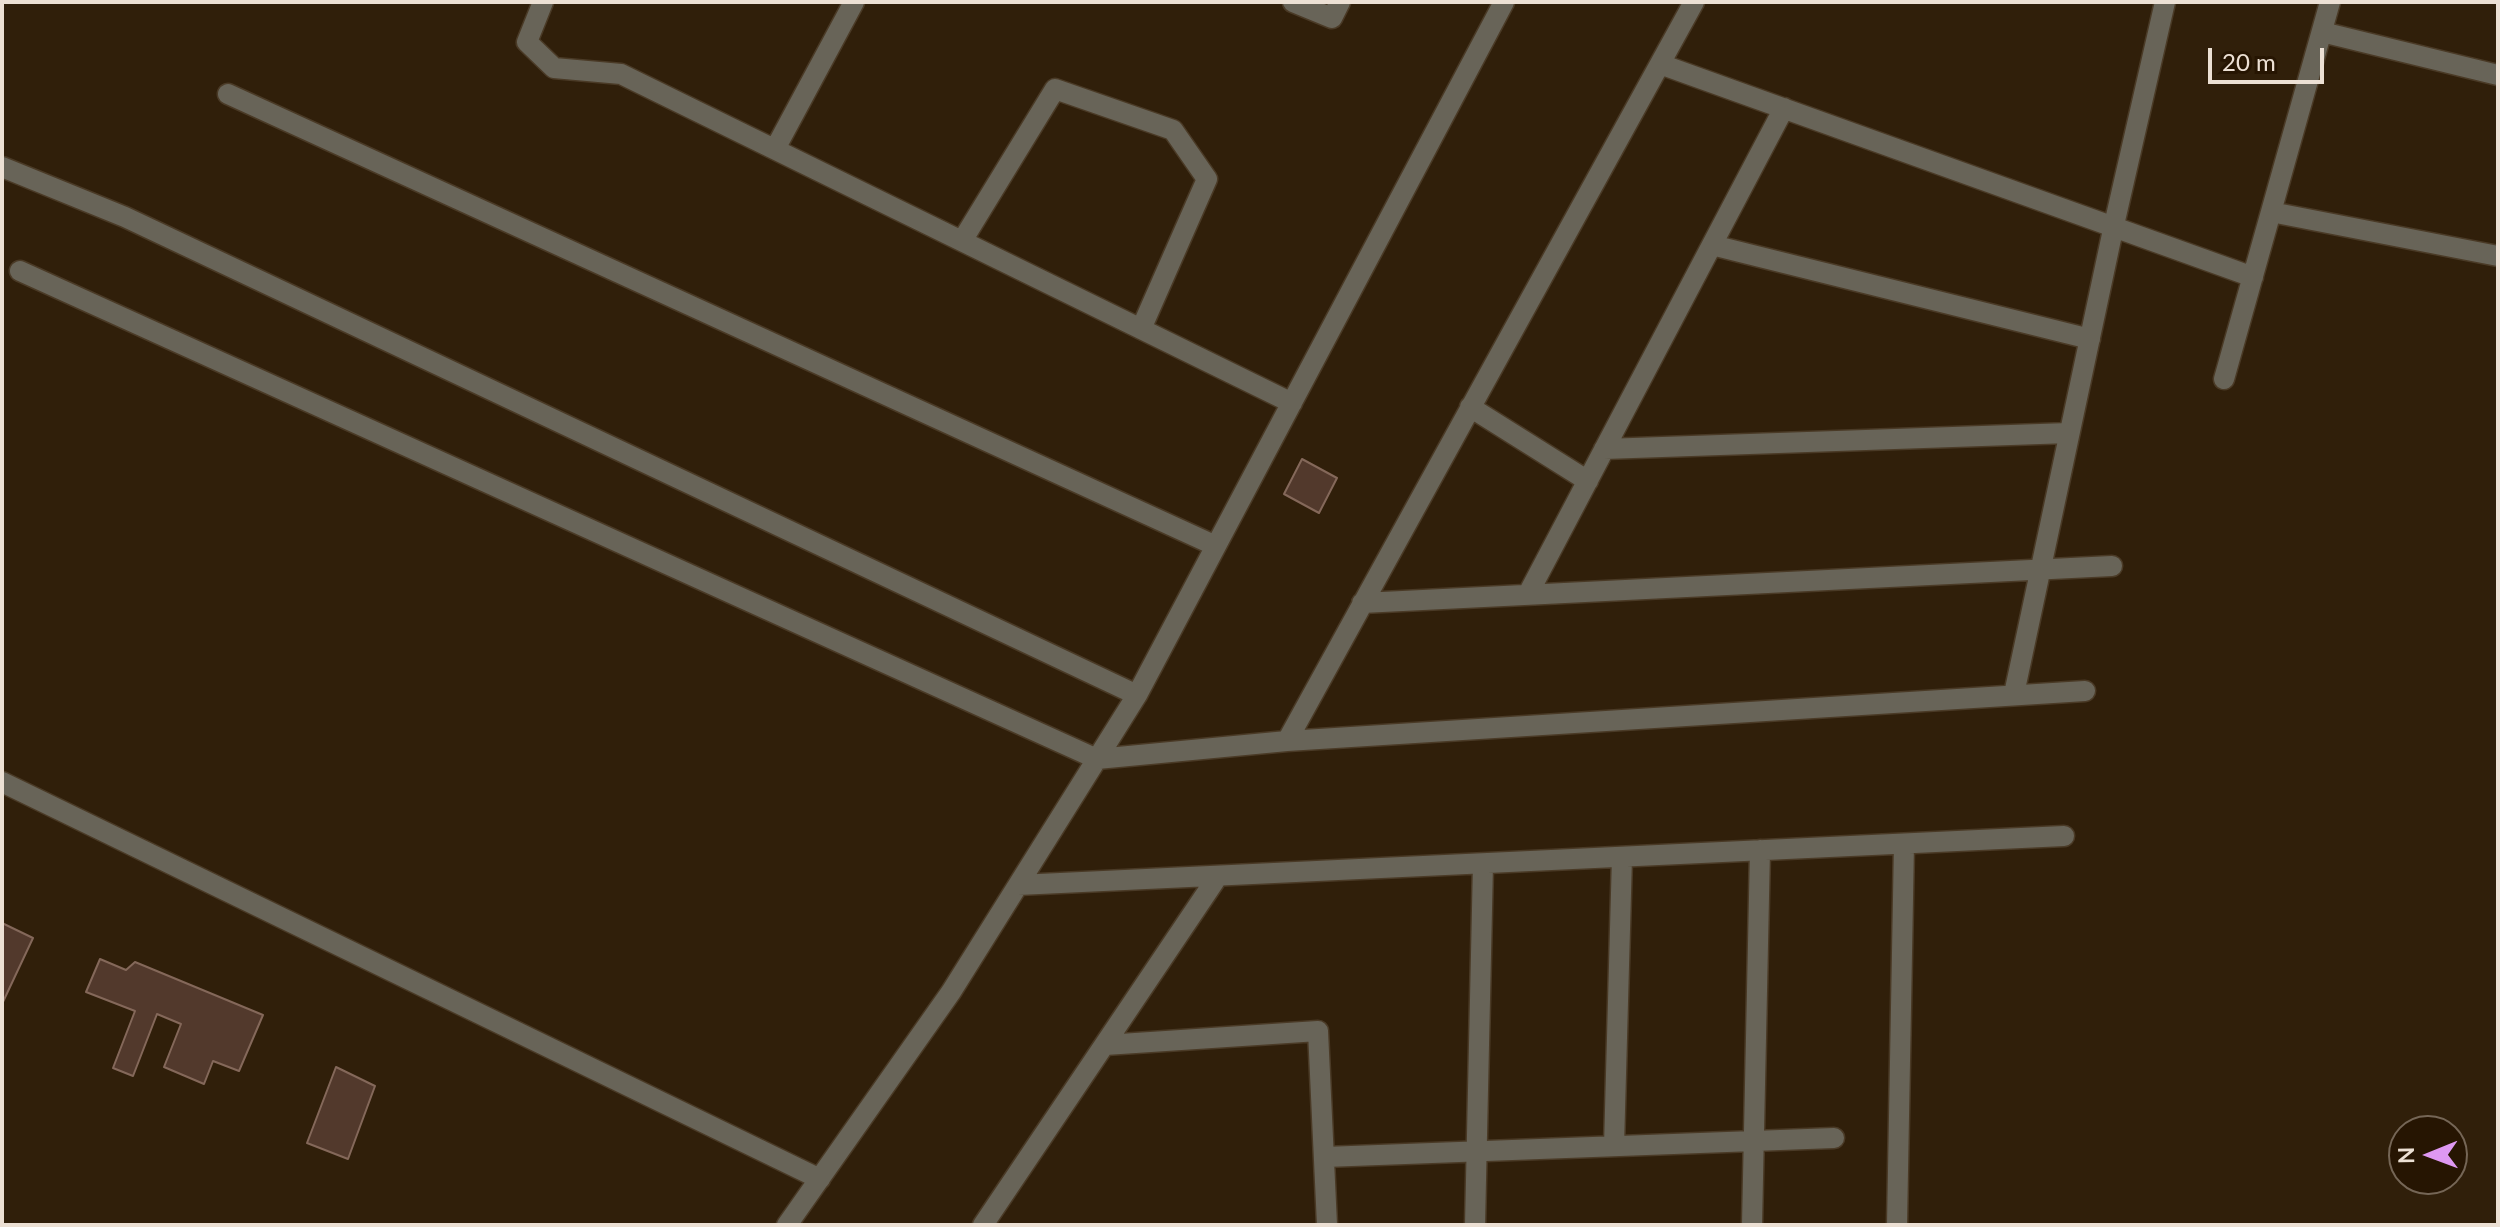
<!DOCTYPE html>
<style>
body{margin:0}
#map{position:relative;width:2500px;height:1227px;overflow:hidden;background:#301f0a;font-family:Lato,sans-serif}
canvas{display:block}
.frame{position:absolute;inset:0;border:4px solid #ece0d4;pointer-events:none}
.north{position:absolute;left:2388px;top:1115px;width:80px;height:80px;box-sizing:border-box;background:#261502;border:2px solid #756656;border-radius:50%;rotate:269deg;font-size:22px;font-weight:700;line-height:32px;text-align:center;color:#ece0d4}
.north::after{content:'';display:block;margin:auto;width:28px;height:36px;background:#de98f2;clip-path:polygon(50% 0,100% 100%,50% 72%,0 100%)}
.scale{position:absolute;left:2208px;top:48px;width:116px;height:36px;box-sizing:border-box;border:4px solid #ece0d4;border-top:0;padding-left:10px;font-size:24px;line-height:28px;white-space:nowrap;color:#ece0d4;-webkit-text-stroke:6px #261502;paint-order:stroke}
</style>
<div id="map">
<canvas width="2500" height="1227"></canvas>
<div class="frame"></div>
<div class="north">N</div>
<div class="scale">20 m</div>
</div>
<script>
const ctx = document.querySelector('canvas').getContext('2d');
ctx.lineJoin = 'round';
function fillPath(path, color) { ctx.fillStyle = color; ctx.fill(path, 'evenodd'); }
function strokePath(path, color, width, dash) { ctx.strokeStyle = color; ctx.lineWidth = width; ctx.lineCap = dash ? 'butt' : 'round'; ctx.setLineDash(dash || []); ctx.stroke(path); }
const building = new Path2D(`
 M 1302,459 L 1337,478 L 1319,513 L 1284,494 Z
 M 2,923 L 33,938 L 2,1004 Z
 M 100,959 L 126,970 L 135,962 L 263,1015 L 239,1071 L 213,1061 L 204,1084 L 164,1067 L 181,1024 L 157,1014 L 133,1076 L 113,1068 L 135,1011 L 86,992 Z
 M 336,1067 L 375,1086 L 348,1159 L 307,1143 Z`);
const minor = new Path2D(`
 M 543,2 L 527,42 L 554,68 L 621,74 L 1292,403
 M 1293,2 L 1332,18 L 1340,2
 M 2322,32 L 2498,75
 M 1660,64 L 2253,277
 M 228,94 L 1216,546
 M 775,149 L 854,2
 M 2,167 L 125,217 L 1137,695
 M 2271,212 L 2498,256
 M 962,241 L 1055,89 L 1173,130 L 1207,179 L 1141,329
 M 1712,245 L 2090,339
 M 20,271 L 1097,759 L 1287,741 L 2085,691
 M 2224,379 L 2330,2
 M 1470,407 L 1588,481
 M 1604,449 L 2069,433
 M 1528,594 L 1784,108
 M 1362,603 L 2112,566
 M 2014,694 L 2114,225 L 2165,2
 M 1287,741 L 1694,2
 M 2,782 L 820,1179
 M 1018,885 L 2064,836
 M 1105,1045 L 1318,1031 L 1327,1225
 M 1614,1146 L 1622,857
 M 1325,1157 L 1834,1138
 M 787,1225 L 951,992 L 1137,695 L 1504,2
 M 983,1225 L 1218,876
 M 1475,1225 L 1483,864
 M 1752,1225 L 1760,850
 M 1897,1225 L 1904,844`);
fillPath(building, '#52392c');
strokePath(building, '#84685a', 2);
strokePath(minor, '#4a3a26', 23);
strokePath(minor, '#686458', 20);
</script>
